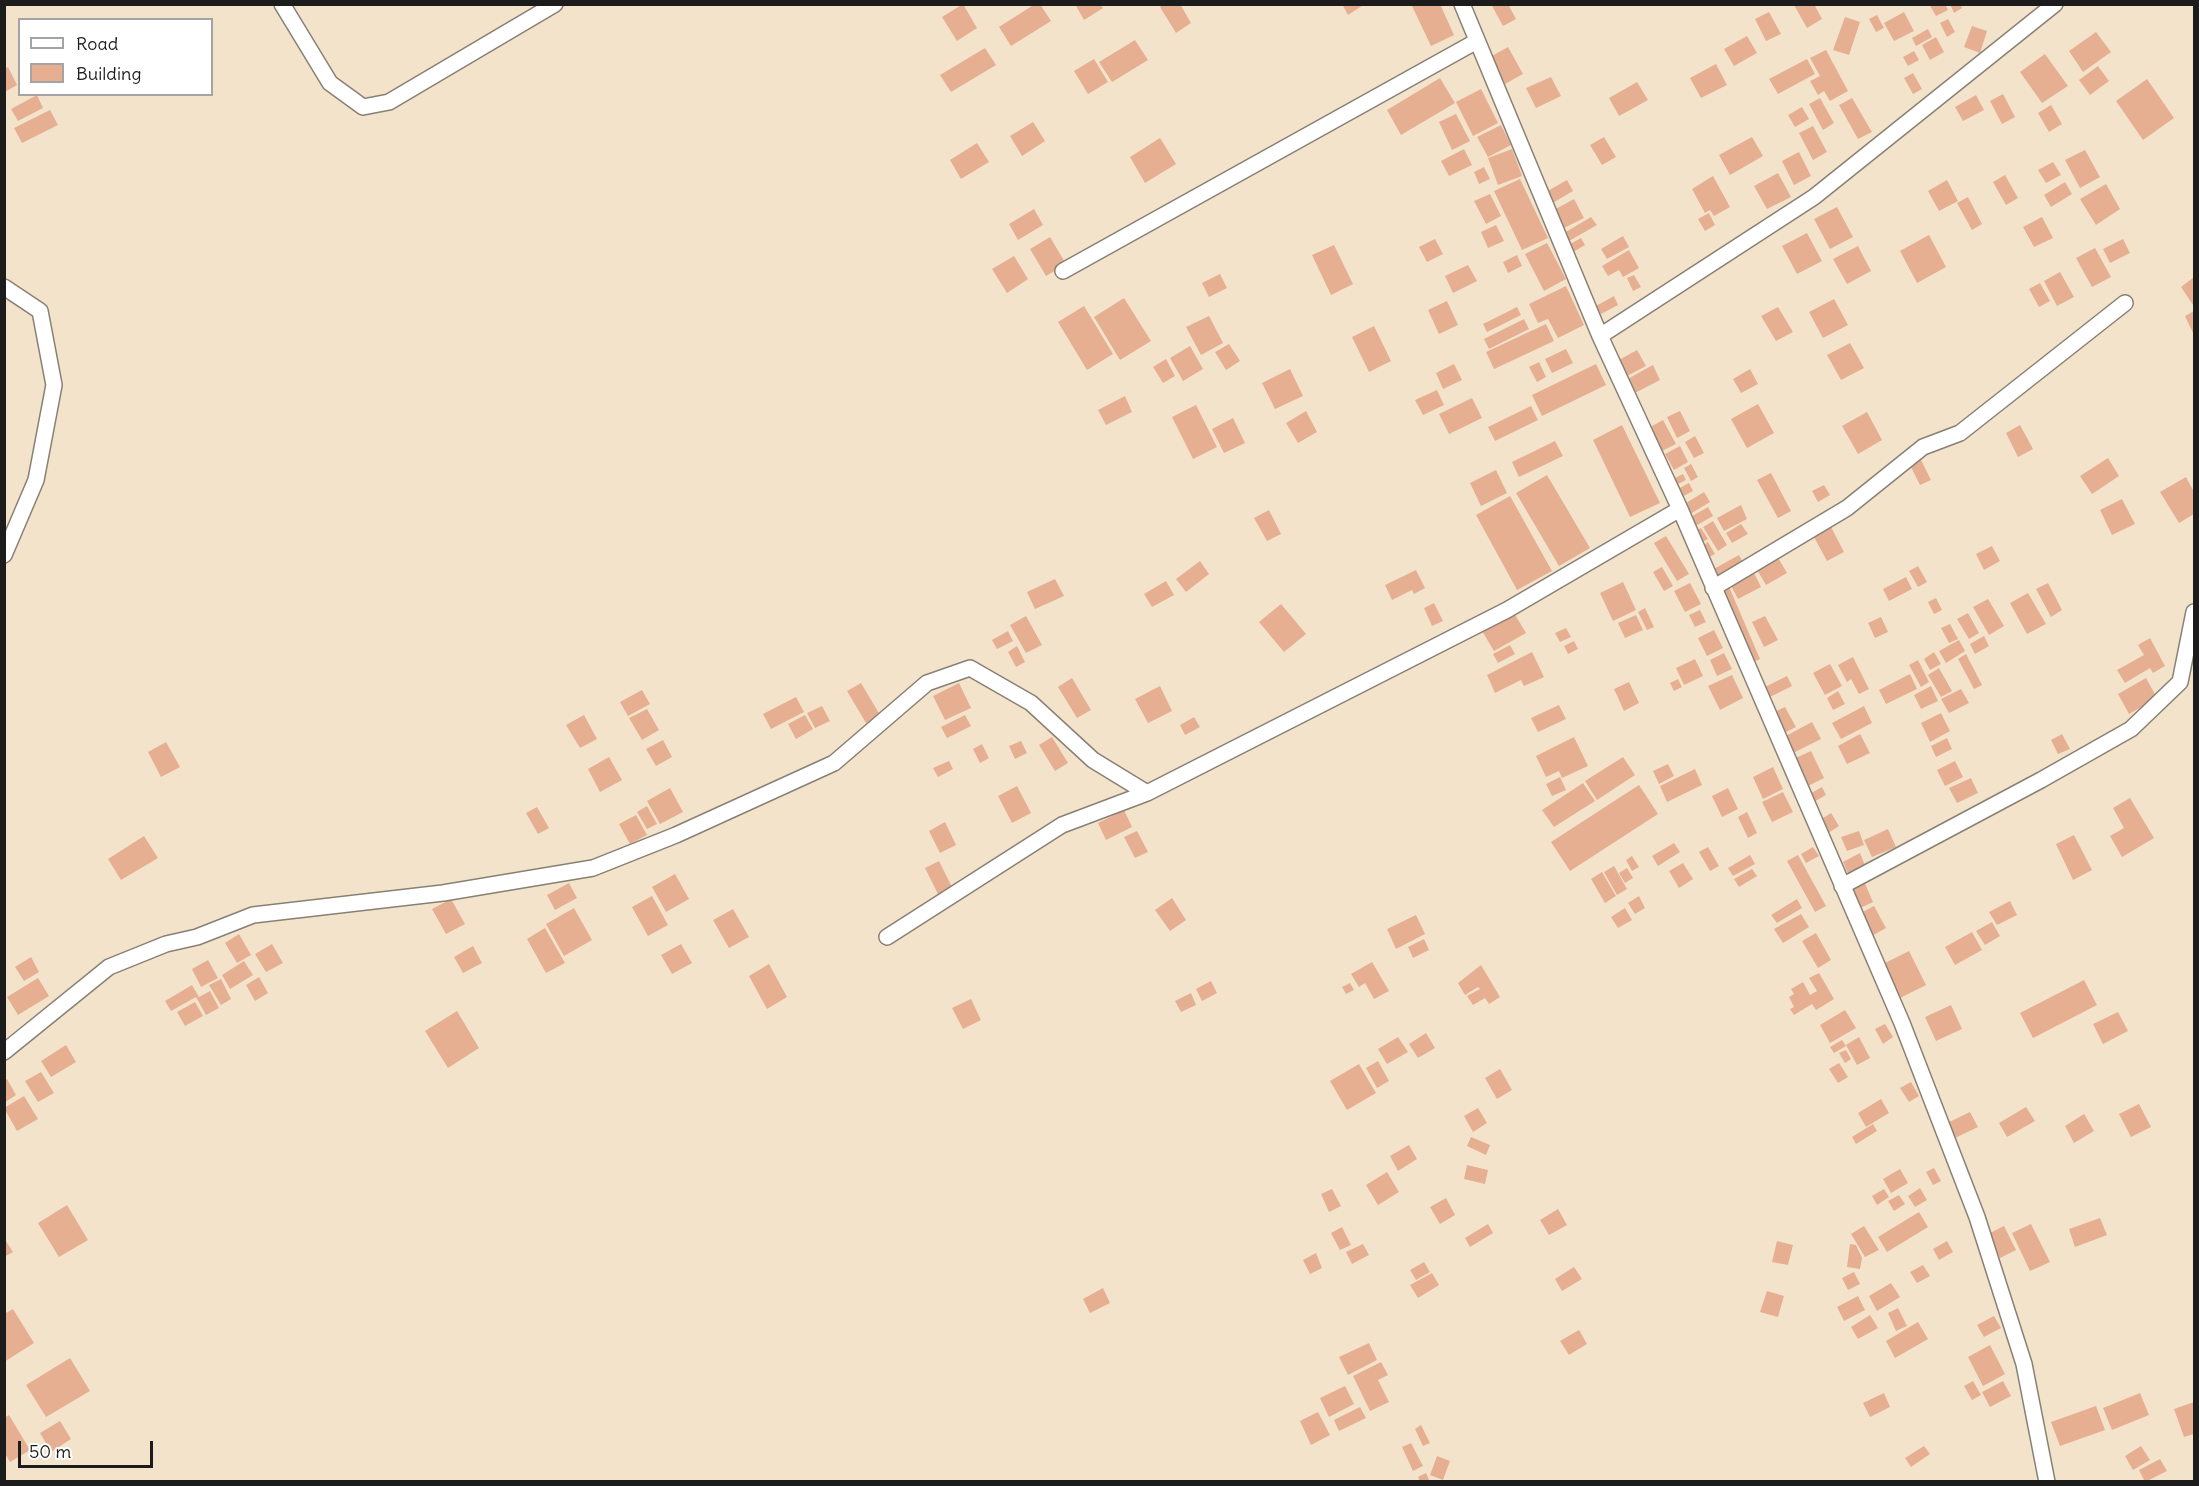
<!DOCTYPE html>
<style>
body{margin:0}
#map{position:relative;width:2199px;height:1486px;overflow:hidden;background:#f4e3cb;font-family:Delius,sans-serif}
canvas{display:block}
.frame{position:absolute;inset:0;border:6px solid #1c1c1c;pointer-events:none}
.legend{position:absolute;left:18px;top:18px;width:195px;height:78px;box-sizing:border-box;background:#fff;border:2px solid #a4a4a4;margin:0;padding:8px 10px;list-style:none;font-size:18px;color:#1c1c1c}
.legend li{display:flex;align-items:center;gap:12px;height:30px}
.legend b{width:30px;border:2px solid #a4a4a4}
.scale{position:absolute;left:18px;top:1441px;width:135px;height:27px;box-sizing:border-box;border:3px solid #1c1c1c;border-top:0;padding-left:8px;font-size:18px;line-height:21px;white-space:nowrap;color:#1c1c1c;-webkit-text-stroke:4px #fff;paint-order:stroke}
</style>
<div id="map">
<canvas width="2199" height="1486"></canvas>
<div class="frame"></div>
<ul class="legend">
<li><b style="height:8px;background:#fff"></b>Road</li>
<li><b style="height:16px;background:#e6af91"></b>Building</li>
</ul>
<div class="scale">50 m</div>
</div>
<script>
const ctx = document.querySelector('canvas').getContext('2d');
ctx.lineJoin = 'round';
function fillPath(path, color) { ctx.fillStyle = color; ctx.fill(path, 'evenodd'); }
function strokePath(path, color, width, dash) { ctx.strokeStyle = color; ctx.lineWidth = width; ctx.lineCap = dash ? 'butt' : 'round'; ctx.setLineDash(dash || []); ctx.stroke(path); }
const building = new Path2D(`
 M 963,4 L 977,28 L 957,41 L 942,17 Z
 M 1035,4 L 1040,4 L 1051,21 L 1011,46 L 999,27 Z
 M 1075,4 L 1100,4 L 1103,8 L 1084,20 Z
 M 1164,4 L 1180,4 L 1191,23 L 1176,33 L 1160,7 Z
 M 1342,4 L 1365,4 L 1348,15 Z
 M 1411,4 L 1440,4 L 1454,35 L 1431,46 Z
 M 1491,4 L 1508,4 L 1516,19 L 1503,26 Z
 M 1814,4 L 1822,19 L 1807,28 L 1794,5 Z
 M 1929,4 L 1945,4 L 1948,10 L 1936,16 Z
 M 1950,4 L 1960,4 L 1962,8 L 1954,13 Z
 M 1769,12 L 1781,34 L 1766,41 L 1755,19 Z
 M 1904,12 L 1914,31 L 1894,41 L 1884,23 Z
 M 1877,15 L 1884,28 L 1876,32 L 1869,19 Z
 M 1845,17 L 1860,22 L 1849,55 L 1833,50 Z
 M 1948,19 L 1955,32 L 1947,37 L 1940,23 Z
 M 1972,26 L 1987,31 L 1980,53 L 1964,47 Z
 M 1928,29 L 1932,37 L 1916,46 L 1912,38 Z
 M 2096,32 L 2111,52 L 2083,72 L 2069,51 Z
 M 1747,36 L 1757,53 L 1734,66 L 1724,49 Z
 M 1936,37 L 1944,52 L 1930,60 L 1922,45 Z
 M 1135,40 L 1148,60 L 1112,82 L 1099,62 Z
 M 1508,47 L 1523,74 L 1505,84 L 1490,57 Z
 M 985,48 L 996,65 L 951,92 L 940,75 Z
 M 1826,50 L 1848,91 L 1830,101 L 1824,91 L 1818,95 L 1810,81 L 1820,76 L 1810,58 Z
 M 1914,51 L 1919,60 L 1908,66 L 1903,57 Z
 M 2045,54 L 2068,86 L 2042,103 L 2020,72 Z
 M 1094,59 L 1108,82 L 1088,94 L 1074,71 Z
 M 1807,59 L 1815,74 L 1778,94 L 1769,79 Z
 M 1716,64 L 1727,85 L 1701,98 L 1690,78 Z
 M 2098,66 L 2109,81 L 2090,95 L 2079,80 Z
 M 8,67 L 17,85 L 5,92 L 5,69 Z
 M 1913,73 L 1922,89 L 1913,94 L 1904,78 Z
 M 1551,77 L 1561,96 L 1536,108 L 1526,88 Z
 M 1440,78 L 1455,103 L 1401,135 L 1387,110 Z
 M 2147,79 L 2174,118 L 2143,140 L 2116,101 Z
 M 1637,82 L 1648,100 L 1619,116 L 1609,98 Z
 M 1481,89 L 1498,123 L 1473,136 L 1456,102 Z
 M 2003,94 L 2015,117 L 2002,124 L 1990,101 Z
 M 37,95 L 43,108 L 18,121 L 11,109 Z
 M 1976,95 L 1984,110 L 1963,121 L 1955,107 Z
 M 1820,98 L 1834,123 L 1823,130 L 1809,104 Z
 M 1852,98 L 1872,132 L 1858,139 L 1839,105 Z
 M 2051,105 L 2062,124 L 2049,132 L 2038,113 Z
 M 1802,107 L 1809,119 L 1795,127 L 1788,115 Z
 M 50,110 L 58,125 L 22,143 L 14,128 Z
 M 1456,114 L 1470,141 L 1452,150 L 1439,122 Z
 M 1033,122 L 1045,141 L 1022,156 L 1010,136 Z
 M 1501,125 L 1511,145 L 1488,157 L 1477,137 Z
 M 1813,126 L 1827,152 L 1813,160 L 1799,133 Z
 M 1604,137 L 1616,157 L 1602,165 L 1590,145 Z
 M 1752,137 L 1763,156 L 1730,175 L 1719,155 Z
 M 1160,138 L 1176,164 L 1145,183 L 1130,157 Z
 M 977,143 L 989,162 L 961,179 L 950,160 Z
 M 1464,149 L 1472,165 L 1449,176 L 1441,161 Z
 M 1512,149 L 1522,176 L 1498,185 L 1488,158 Z
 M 2085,150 L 2100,177 L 2080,188 L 2065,160 Z
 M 1799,152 L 1811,176 L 1794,185 L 1782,161 Z
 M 2053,162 L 2061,175 L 2046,183 L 2038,170 Z
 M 1484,167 L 1490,179 L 1479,184 L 1474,172 Z
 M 1778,173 L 1791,197 L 1767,209 L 1754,186 Z
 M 2005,175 L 2018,198 L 2006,205 L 1993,182 Z
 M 1713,176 L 1730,207 L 1714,216 L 1710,210 L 1705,213 L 1692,189 Z
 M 1520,179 L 1548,238 L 1522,250 L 1494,191 Z
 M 1567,180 L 1573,191 L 1551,204 L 1544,193 Z
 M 1947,180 L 1958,201 L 1939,211 L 1928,191 Z
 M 2065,182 L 2072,194 L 2051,207 L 2044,195 Z
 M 2106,184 L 2120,209 L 2096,225 L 2080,199 Z
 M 1490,194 L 1501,216 L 1486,224 L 1474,201 Z
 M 1968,197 L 1982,224 L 1972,230 L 1957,203 Z
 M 1574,199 L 1584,218 L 1562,229 L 1552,211 Z
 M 1837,207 L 1853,237 L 1830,249 L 1814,219 Z
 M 1034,209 L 1043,225 L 1018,240 L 1009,224 Z
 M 1709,213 L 1715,225 L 1705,231 L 1698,219 Z
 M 1591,217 L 1597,225 L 1569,241 L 1564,233 Z
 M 2042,217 L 2053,238 L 2034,247 L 2023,227 Z
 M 1496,225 L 1504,241 L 1488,248 L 1481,232 Z
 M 1807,233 L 1822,261 L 1797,274 L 1782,246 Z
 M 1929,235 L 1946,267 L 1917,283 L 1900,251 Z
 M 1623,236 L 1629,247 L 1607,259 L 1601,249 Z
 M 1050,237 L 1066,264 L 1046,276 L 1030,249 Z
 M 1581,238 L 1585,245 L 1570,254 L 1566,246 Z
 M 1435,239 L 1443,254 L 1427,262 L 1419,247 Z
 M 2123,239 L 2130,253 L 2110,263 L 2103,249 Z
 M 1547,243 L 1566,279 L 1544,291 L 1525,254 Z
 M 1334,245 L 1353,284 L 1331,295 L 1312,255 Z
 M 1858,246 L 1871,271 L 1847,284 L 1833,259 Z
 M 2095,248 L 2111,277 L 2092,287 L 2076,258 Z
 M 1629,250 L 1639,268 L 1623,277 L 1619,270 L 1608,276 L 1602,266 Z
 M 1517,255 L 1522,266 L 1508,273 L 1503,262 Z
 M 1014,256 L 1028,279 L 1007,293 L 992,269 Z
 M 1468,265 L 1477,281 L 1453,293 L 1445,276 Z
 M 2060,272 L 2074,297 L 2057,306 L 2044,281 Z
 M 1220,274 L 1227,288 L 1209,297 L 1202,283 Z
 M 1634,275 L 1641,287 L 1633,291 L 1627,278 Z
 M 2194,277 L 2194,304 L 2193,305 L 2181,287 Z
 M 2040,283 L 2050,301 L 2039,307 L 2029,289 Z
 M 1566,286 L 1584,325 L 1558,338 L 1548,319 L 1538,323 L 1529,304 Z
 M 1614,296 L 1618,305 L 1601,314 L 1596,306 Z
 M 1124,298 L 1151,341 L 1120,360 L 1094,317 Z
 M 1834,299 L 1848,325 L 1823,338 L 1809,312 Z
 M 1447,301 L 1458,325 L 1439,334 L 1428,310 Z
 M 1084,306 L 1113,354 L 1087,370 L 1058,322 Z
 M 1517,307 L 1521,315 L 1487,332 L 1483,324 Z
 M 1778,307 L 1793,332 L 1776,341 L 1761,316 Z
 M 2194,311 L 2194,335 L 2185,316 Z
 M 1209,316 L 1223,343 L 1201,355 L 1186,327 Z
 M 1524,319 L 1529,329 L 1489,349 L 1484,339 Z
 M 1546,324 L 1554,341 L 1494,369 L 1486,352 Z
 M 1374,326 L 1391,361 L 1369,372 L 1352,337 Z
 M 1850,343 L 1864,368 L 1841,380 L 1827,355 Z
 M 1229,344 L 1240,361 L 1226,370 L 1215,352 Z
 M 1190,346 L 1203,369 L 1183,381 L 1170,358 Z
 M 1566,349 L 1573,363 L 1552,373 L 1545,359 Z
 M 1637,350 L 1646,366 L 1625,377 L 1617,361 Z
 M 1166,359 L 1175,376 L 1163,383 L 1153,367 Z
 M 1539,362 L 1546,377 L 1537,382 L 1529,367 Z
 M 1454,364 L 1462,380 L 1443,389 L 1436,373 Z
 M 1596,364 L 1606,385 L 1542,416 L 1532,395 Z
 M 1653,365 L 1660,380 L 1631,395 L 1624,381 Z
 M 1290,369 L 1303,396 L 1275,409 L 1262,383 Z
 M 1750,369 L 1758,384 L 1741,393 L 1733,379 Z
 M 1437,390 L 1444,405 L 1423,415 L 1415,400 Z
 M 1125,396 L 1132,412 L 1106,425 L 1098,410 Z
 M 1472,398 L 1482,418 L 1449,434 L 1439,414 Z
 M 1758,404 L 1774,433 L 1747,448 L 1731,419 Z
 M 1196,405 L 1217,447 L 1193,459 L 1172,417 Z
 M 1531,406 L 1538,420 L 1495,441 L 1488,427 Z
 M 1306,411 L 1317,432 L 1298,443 L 1286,423 Z
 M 1680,411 L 1690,431 L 1677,438 L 1667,417 Z
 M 1867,412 L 1882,440 L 1858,454 L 1842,426 Z
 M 1233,418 L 1245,443 L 1224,453 L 1212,429 Z
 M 1663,420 L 1676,444 L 1658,453 L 1645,430 Z
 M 1622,425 L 1660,503 L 1630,517 L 1593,440 Z
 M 2020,425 L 2033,449 L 2018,457 L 2006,433 Z
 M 1695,436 L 1704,453 L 1694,458 L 1685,442 Z
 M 1555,441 L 1563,456 L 1519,477 L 1512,462 Z
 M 1680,446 L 1688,462 L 1674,470 L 1665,454 Z
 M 1920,458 L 1931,480 L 1920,485 L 1909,463 Z
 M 2108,458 L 2119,476 L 2092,494 L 2080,476 Z
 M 1691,464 L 1698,477 L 1691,481 L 1684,468 Z
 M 1496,470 L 1507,493 L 1481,506 L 1470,483 Z
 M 1771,473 L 1791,511 L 1778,518 L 1757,480 Z
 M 1683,474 L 1686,480 L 1674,486 L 1671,480 Z
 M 1547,475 L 1590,548 L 1559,566 L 1516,493 Z
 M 2186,477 L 2194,492 L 2194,514 L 2179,523 L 2160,492 Z
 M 1689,483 L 1693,491 L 1680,498 L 1676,490 Z
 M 1824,485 L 1830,495 L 1818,502 L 1812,491 Z
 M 1704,492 L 1710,502 L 1687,516 L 1681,506 Z
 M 1510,496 L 1552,571 L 1517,590 L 1476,515 Z
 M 2122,499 L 2135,524 L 2112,535 L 2100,510 Z
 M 1741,505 L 1747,519 L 1724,531 L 1717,518 Z
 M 1708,507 L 1713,516 L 1692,528 L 1687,519 Z
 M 1269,510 L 1281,534 L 1267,541 L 1254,518 Z
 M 1713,521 L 1727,545 L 1718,551 L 1703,527 Z
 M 1741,524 L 1748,534 L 1732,543 L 1726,533 Z
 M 1831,527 L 1844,552 L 1827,561 L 1814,537 Z
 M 1701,528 L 1708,539 L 1699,544 L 1692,533 Z
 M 1666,536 L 1689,574 L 1677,581 L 1654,543 Z
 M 1708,542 L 1715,554 L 1705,559 L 1699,548 Z
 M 1992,546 L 2000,561 L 1984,570 L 1976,554 Z
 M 1739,555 L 1745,566 L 1718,581 L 1712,570 Z
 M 1777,556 L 1787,573 L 1766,585 L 1756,568 Z
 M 1200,561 L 1209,574 L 1186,592 L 1176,579 Z
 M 1918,566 L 1927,582 L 1918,587 L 1909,571 Z
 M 1662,567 L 1673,586 L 1664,591 L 1653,572 Z
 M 1752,569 L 1761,587 L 1738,599 L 1729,582 Z
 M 1416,570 L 1425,588 L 1414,594 L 1412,590 L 1392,600 L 1385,585 Z
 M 1906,577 L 1912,589 L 1889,601 L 1883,589 Z
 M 1055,579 L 1064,596 L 1035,609 L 1027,592 Z
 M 1166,581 L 1174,595 L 1152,607 L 1144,594 Z
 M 1623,582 L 1636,610 L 1613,621 L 1600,593 Z
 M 1727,582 L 1760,659 L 1751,663 L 1718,586 Z
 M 1690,583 L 1701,604 L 1685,612 L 1674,591 Z
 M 2048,583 L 2062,610 L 2051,617 L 2036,589 Z
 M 2028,593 L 2046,624 L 2027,634 L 2010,603 Z
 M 1936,598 L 1942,610 L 1934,614 L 1928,602 Z
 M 1988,599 L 2004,626 L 1989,635 L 1973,607 Z
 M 1434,603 L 1443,621 L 1432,626 L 1424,608 Z
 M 1281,604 L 1306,634 L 1284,652 L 1259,622 Z
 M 1645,608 L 1654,627 L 1647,630 L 1638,612 Z
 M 1700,610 L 1706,622 L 1695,627 L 1689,615 Z
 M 1514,613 L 1526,633 L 1494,651 L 1482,631 Z
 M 1968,613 L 1979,633 L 1969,639 L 1957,619 Z
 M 1636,615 L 1643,630 L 1625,638 L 1618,623 Z
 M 1026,616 L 1042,645 L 1026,653 L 1010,625 Z
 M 1765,616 L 1778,640 L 1764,647 L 1752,622 Z
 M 1881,617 L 1888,632 L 1875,638 L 1868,623 Z
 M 1950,624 L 1958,639 L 1949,643 L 1941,628 Z
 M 1566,628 L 1571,637 L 1560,642 L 1555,633 Z
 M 1714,630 L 1723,648 L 1707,656 L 1698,638 Z
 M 1008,631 L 1013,641 L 997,649 L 992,640 Z
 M 1984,636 L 1989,646 L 1975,654 L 1970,644 Z
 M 2150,638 L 2165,666 L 2153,673 L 2150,668 L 2125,683 L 2117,670 L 2144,655 L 2138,645 Z
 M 1959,640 L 1965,651 L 1946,663 L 1939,651 Z
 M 1574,641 L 1578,649 L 1568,654 L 1564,646 Z
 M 1510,645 L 1515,654 L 1498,663 L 1493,654 Z
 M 1017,646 L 1025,662 L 1016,667 L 1008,652 Z
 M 1532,652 L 1544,677 L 1524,686 L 1521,680 L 1495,693 L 1487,675 Z
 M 1934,652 L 1941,664 L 1930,670 L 1924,659 Z
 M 1724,653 L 1732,669 L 1717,676 L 1710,660 Z
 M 1966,654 L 1982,685 L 1974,689 L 1958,659 Z
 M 1853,657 L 1869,689 L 1859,694 L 1851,679 L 1847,682 L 1838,665 Z
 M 1695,659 L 1703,676 L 1684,685 L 1676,668 Z
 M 1918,660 L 1929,682 L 1921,687 L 1909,665 Z
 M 1830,664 L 1842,686 L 1825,695 L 1813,673 Z
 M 1939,668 L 1952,691 L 1941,697 L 1928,675 Z
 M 1910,674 L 1917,689 L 1886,704 L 1879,690 Z
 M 1732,675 L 1743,698 L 1720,710 L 1708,686 Z
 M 1787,676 L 1792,686 L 1766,699 L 1761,689 Z
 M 1072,678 L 1091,710 L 1077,718 L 1058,687 Z
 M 2146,678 L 2157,698 L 2129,714 L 2118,694 Z
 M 1678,679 L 1682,687 L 1674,691 L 1670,683 Z
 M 1629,682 L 1639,703 L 1624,711 L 1614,689 Z
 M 861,683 L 880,715 L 866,723 L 847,691 Z
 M 959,683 L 971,708 L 945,720 L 933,696 Z
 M 1160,686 L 1172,711 L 1148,723 L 1135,699 Z
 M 1931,686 L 1938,701 L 1921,709 L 1914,695 Z
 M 1961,689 L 1969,703 L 1949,713 L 1941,699 Z
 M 642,690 L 650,704 L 628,716 L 620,702 Z
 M 1838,691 L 1845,704 L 1833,710 L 1827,698 Z
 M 796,697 L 804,712 L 771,729 L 763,714 Z
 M 1559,705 L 1566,719 L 1538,732 L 1531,718 Z
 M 822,706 L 830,721 L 815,728 L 807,713 Z
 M 1864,706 L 1872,723 L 1841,739 L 1832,723 Z
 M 1785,707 L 1796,727 L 1782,734 L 1772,713 Z
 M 647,709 L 659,730 L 642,740 L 629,718 Z
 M 1941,713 L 1950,731 L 1930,742 L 1921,723 Z
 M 584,715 L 597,739 L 580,748 L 566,725 Z
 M 805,715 L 813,729 L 796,739 L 788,724 Z
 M 965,715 L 971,726 L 947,738 L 941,727 Z
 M 1194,717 L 1200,727 L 1185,735 L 1180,725 Z
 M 1812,722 L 1821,739 L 1791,754 L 1782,738 Z
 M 1860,734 L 1870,753 L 1847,764 L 1838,746 Z
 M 2062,734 L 2070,749 L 2058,754 L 2051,740 Z
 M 1052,737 L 1068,763 L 1055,771 L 1039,745 Z
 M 1574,737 L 1588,766 L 1562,778 L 1559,771 L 1546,777 L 1536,756 Z
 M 1947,738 L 1952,749 L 1936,757 L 1931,746 Z
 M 663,740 L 672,757 L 656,766 L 646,749 Z
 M 1021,741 L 1027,753 L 1015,759 L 1009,746 Z
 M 166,742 L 180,767 L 161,777 L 148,752 Z
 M 982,744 L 989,758 L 980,763 L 973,749 Z
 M 1811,751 L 1824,778 L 1802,789 L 1789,761 Z
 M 609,757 L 622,780 L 600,792 L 588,769 Z
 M 1623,757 L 1635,775 L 1597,800 L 1585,781 Z
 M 949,761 L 953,769 L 938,777 L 933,768 Z
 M 1955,761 L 1963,777 L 1945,786 L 1937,770 Z
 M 1668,764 L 1674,776 L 1659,784 L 1653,771 Z
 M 1773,767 L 1783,789 L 1763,799 L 1753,777 Z
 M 1695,769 L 1702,785 L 1667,802 L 1660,786 Z
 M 1560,777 L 1566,790 L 1552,796 L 1546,784 Z
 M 1971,778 L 1978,793 L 1957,803 L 1949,788 Z
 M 1583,783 L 1595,801 L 1554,827 L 1542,810 Z
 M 1639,785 L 1658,814 L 1570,871 L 1551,842 Z
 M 1017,786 L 1031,813 L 1012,823 L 998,796 Z
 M 1822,787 L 1826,795 L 1812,803 L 1808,795 Z
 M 670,788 L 683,812 L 660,824 L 647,801 Z
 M 1728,788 L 1738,809 L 1722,817 L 1712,796 Z
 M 1783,792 L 1793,812 L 1772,822 L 1762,802 Z
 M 2130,798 L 2154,838 L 2122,857 L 2110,836 L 2124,828 L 2113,808 Z
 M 647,806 L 657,824 L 647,829 L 637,812 Z
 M 537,807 L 549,828 L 538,834 L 526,813 Z
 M 1124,810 L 1132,827 L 1106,840 L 1098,823 Z
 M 1747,812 L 1757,833 L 1748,838 L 1738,817 Z
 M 1831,813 L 1839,826 L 1825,835 L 1817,822 Z
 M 636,815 L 647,835 L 630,844 L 619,824 Z
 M 945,822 L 956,845 L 940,853 L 929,831 Z
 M 1888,829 L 1896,847 L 1872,857 L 1864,840 Z
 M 1137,831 L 1148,852 L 1135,858 L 1124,837 Z
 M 1859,831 L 1864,845 L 1847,851 L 1841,837 Z
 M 2074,835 L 2092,870 L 2073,880 L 2056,844 Z
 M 144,836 L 158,858 L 121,880 L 108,859 Z
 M 1674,843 L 1680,852 L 1658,866 L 1652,856 Z
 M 1708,847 L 1719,866 L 1710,871 L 1699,852 Z
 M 1813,847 L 1819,856 L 1806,863 L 1801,854 Z
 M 1860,853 L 1866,868 L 1849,876 L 1843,862 Z
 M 1750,855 L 1755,864 L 1733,876 L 1728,868 Z
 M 1798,855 L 1826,906 L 1815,912 L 1787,861 Z
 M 1632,856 L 1639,867 L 1632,871 L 1626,860 Z
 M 939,861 L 954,891 L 940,898 L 925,868 Z
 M 1683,863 L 1693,879 L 1679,888 L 1669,871 Z
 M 1614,866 L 1627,889 L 1617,895 L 1604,872 Z
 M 1627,868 L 1633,878 L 1625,883 L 1619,873 Z
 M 1752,869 L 1757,876 L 1739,887 L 1734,879 Z
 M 1602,872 L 1616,896 L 1605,903 L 1591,879 Z
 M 675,874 L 689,899 L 666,912 L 652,887 Z
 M 1863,879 L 1873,902 L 1858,909 L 1848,886 Z
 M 569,883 L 577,898 L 555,910 L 547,895 Z
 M 652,896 L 668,925 L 648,936 L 632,907 Z
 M 1639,896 L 1645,908 L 1635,914 L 1628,903 Z
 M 1172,898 L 1186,920 L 1170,931 L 1155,910 Z
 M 451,899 L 465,924 L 446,934 L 432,909 Z
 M 1797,899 L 1802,908 L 1777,923 L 1771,915 Z
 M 2010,901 L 2017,915 L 1997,925 L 1989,912 Z
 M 1874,906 L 1886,928 L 1870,937 L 1859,914 Z
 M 574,908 L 592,940 L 564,956 L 546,924 Z
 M 1625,908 L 1632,920 L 1618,928 L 1611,917 Z
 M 733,909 L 749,937 L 729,948 L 713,920 Z
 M 1801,914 L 1809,927 L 1783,943 L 1774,929 Z
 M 1416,915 L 1425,934 L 1396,949 L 1387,929 Z
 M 1992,922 L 2000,936 L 1985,945 L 1976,931 Z
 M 545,928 L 565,963 L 546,973 L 527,939 Z
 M 1972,932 L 1982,950 L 1955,965 L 1945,947 Z
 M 1816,933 L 1831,960 L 1818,968 L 1802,941 Z
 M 239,934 L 251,955 L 237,963 L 225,943 Z
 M 1424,939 L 1429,950 L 1413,958 L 1408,947 Z
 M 272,944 L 283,963 L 266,972 L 255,954 Z
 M 681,944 L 692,963 L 672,974 L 661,955 Z
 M 473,946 L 482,963 L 463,973 L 454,957 Z
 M 1909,951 L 1926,985 L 1896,1000 L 1879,966 Z
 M 31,957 L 39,972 L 24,981 L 15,967 Z
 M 208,960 L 218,978 L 201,987 L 192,969 Z
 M 244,961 L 253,975 L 230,989 L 222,975 Z
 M 1372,962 L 1389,991 L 1374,999 L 1365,983 L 1359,987 L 1351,974 Z
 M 769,964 L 787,997 L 767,1009 L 749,976 Z
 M 1481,965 L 1500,997 L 1489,1004 L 1485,998 L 1473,1005 L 1467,996 L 1480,989 L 1478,987 L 1465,995 L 1458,983 Z
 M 1819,973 L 1834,999 L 1816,1010 L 1812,1004 L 1794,1015 L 1790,1009 L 1794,1007 L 1789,997 L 1794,994 L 1791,989 L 1803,982 L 1810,995 L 1817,991 L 1809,978 Z
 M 259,977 L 268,993 L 255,1001 L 246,985 Z
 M 38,978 L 49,996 L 18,1015 L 7,997 Z
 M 221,979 L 231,999 L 221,1005 L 209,985 Z
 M 2084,980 L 2097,1005 L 2033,1038 L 2020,1013 Z
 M 1211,981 L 1217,993 L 1202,1001 L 1196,989 Z
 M 1350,983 L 1354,990 L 1346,994 L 1342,987 Z
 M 192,985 L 199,997 L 210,991 L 219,1008 L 206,1015 L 196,997 L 171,1011 L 165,1001 Z
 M 1191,993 L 1196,1005 L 1181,1012 L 1175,1001 Z
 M 971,999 L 981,1020 L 963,1029 L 952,1008 Z
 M 195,1002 L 203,1016 L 185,1026 L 177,1012 Z
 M 1951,1005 L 1962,1029 L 1936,1041 L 1925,1017 Z
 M 1845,1010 L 1856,1028 L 1830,1043 L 1820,1025 Z
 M 457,1011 L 479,1048 L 448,1068 L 425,1031 Z
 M 2118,1012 L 2128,1031 L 2103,1044 L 2093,1024 Z
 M 1885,1024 L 1893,1037 L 1883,1044 L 1875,1029 Z
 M 1426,1033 L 1435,1048 L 1418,1058 L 1409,1044 Z
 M 1398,1037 L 1408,1052 L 1387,1064 L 1378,1049 Z
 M 1859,1037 L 1870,1058 L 1857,1065 L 1846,1045 Z
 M 1842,1040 L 1846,1046 L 1834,1053 L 1830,1047 Z
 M 66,1045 L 76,1062 L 51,1077 L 41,1061 Z
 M 1846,1050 L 1851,1059 L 1845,1063 L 1839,1053 Z
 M 1378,1061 L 1389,1081 L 1377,1088 L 1366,1068 Z
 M 1839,1063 L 1848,1077 L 1838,1083 L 1829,1069 Z
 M 1359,1064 L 1376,1093 L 1347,1110 L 1330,1081 Z
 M 1500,1069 L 1512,1090 L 1497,1099 L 1485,1078 Z
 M 41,1072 L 54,1093 L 38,1102 L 25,1081 Z
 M 7,1079 L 16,1095 L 4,1103 L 4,1080 Z
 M 1911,1082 L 1919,1096 L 1909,1102 L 1900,1088 Z
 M 24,1096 L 38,1119 L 17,1131 L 4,1108 Z
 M 1881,1099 L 1889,1113 L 1866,1127 L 1858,1113 Z
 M 2139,1104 L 2151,1127 L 2131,1137 L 2119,1114 Z
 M 2026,1107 L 2035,1121 L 2007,1137 L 1999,1123 Z
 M 1478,1108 L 1487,1123 L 1473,1132 L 1464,1116 Z
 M 1970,1112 L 1978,1127 L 1955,1138 L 1947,1123 Z
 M 2084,1114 L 2094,1131 L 2074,1143 L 2065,1126 Z
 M 1873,1124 L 1877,1131 L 1856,1144 L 1852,1137 Z
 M 1471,1137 L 1490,1145 L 1486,1155 L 1467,1146 Z
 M 1409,1145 L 1417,1159 L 1398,1171 L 1390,1156 Z
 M 1467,1165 L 1488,1170 L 1485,1184 L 1464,1179 Z
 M 1934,1168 L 1941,1181 L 1933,1185 L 1926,1172 Z
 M 1900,1169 L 1908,1183 L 1891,1193 L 1883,1179 Z
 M 1387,1172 L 1399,1192 L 1378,1205 L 1366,1185 Z
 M 1920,1188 L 1927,1200 L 1915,1207 L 1908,1196 Z
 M 1332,1189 L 1341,1206 L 1329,1212 L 1321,1194 Z
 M 1884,1189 L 1889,1197 L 1877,1205 L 1872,1196 Z
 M 1899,1195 L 1905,1204 L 1894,1211 L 1888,1201 Z
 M 1446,1198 L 1455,1215 L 1440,1224 L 1430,1207 Z
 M 67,1205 L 88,1240 L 59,1257 L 38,1223 Z
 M 1558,1209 L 1567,1225 L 1549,1235 L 1540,1220 Z
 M 1919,1212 L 1928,1227 L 1887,1252 L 1878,1237 Z
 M 2100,1218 L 2107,1235 L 2075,1247 L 2069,1229 Z
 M 1488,1224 L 1493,1233 L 1470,1247 L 1465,1238 Z
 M 2031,1224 L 2050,1262 L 2030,1271 L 2012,1233 Z
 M 1864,1226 L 1879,1250 L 1865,1257 L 1851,1234 Z
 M 2004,1226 L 2016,1250 L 2000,1258 L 1988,1234 Z
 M 1342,1227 L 1351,1245 L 1340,1250 L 1331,1233 Z
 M 4,1238 L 13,1252 L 4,1257 Z
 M 1777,1241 L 1793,1245 L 1788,1265 L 1772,1262 Z
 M 1947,1241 L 1953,1252 L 1939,1260 L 1933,1249 Z
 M 1363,1244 L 1369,1255 L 1352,1264 L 1346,1252 Z
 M 1850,1244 L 1856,1245 L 1862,1258 L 1860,1269 L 1847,1267 Z
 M 1316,1253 L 1322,1268 L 1310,1274 L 1303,1260 Z
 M 1424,1262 L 1430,1272 L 1416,1280 L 1410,1270 Z
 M 1923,1265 L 1930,1276 L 1917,1283 L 1910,1272 Z
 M 1574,1267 L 1582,1279 L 1562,1291 L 1555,1279 Z
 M 1854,1272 L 1860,1284 L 1848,1290 L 1842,1278 Z
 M 1432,1273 L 1439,1285 L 1418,1298 L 1410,1285 Z
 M 1891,1283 L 1900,1297 L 1877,1311 L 1869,1296 Z
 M 1103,1288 L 1110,1303 L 1090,1313 L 1083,1299 Z
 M 1767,1291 L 1784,1296 L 1778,1317 L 1760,1312 Z
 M 1858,1296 L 1865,1310 L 1844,1321 L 1837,1307 Z
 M 1898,1308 L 1907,1326 L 1896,1331 L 1888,1313 Z
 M 13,1309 L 34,1343 L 4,1362 L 4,1314 Z
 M 1870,1315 L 1878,1328 L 1858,1339 L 1851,1327 Z
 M 1994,1316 L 2001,1328 L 1984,1337 L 1977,1325 Z
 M 1918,1322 L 1928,1339 L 1895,1358 L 1886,1341 Z
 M 1579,1330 L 1587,1344 L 1569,1355 L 1560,1341 Z
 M 1369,1343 L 1377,1360 L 1348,1375 L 1339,1357 Z
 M 1990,1345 L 2005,1374 L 1983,1386 L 1968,1357 Z
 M 70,1358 L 90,1391 L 46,1417 L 26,1385 Z
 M 1381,1362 L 1388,1375 L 1378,1380 L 1389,1402 L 1370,1411 L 1353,1376 Z
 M 1973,1381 L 1981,1395 L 1972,1400 L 1964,1386 Z
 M 2003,1381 L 2011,1396 L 1990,1407 L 1982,1392 Z
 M 1345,1386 L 1354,1404 L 1329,1417 L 1320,1398 Z
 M 1884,1393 L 1890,1407 L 1870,1417 L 1863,1403 Z
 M 2140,1393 L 2149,1415 L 2112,1430 L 2103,1408 Z
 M 2194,1402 L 2194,1434 L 2184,1437 L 2174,1409 Z
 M 2096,1406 L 2105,1430 L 2060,1446 L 2051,1422 Z
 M 1360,1407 L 1366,1418 L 1339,1431 L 1334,1420 Z
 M 1318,1412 L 1330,1435 L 1311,1445 L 1300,1421 Z
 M 9,1415 L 30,1450 L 10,1462 L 4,1452 L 4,1418 Z
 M 60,1421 L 71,1439 L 51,1452 L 40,1433 Z
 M 1421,1425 L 1430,1443 L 1423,1446 L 1415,1429 Z
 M 1411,1443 L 1423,1466 L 1413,1471 L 1402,1447 Z
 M 1924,1446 L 1930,1454 L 1911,1467 L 1905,1458 Z
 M 2141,1446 L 2150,1460 L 2133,1470 L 2125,1456 Z
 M 1437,1456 L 1450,1461 L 1443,1480 L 1430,1475 Z
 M 2160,1459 L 2167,1471 L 2145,1482 L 2139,1470 Z
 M 1426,1473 L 1430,1482 L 1420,1482 L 1418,1477 Z`);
const minor = new Path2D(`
 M 282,4 L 330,83 L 363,107 L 389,102 L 555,4
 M 1462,4 L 1600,336 L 1680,509 L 1902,1023 L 1977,1217 L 2024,1364 L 2047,1482
 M 1063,271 L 1477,41
 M 4,287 L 40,311 L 54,385 L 36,480 L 4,555
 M 1600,336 L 1814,197 L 2055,4
 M 1713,588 L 1847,508 L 1923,447 L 1960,433 L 2125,303
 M 1842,886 L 2041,780 L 2131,729 L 2180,682 L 2194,612
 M 887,937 L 1062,825 L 1147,793 L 1507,610 L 1680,509
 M 4,1052 L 109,967 L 166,944 L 197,937 L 253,915 L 443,893 L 593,868 L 676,835 L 834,763 L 927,683 L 970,668 L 1031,703 L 1093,760 L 1147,793`);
fillPath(building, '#e6af91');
strokePath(minor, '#888074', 18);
strokePath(minor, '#fff', 15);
</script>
